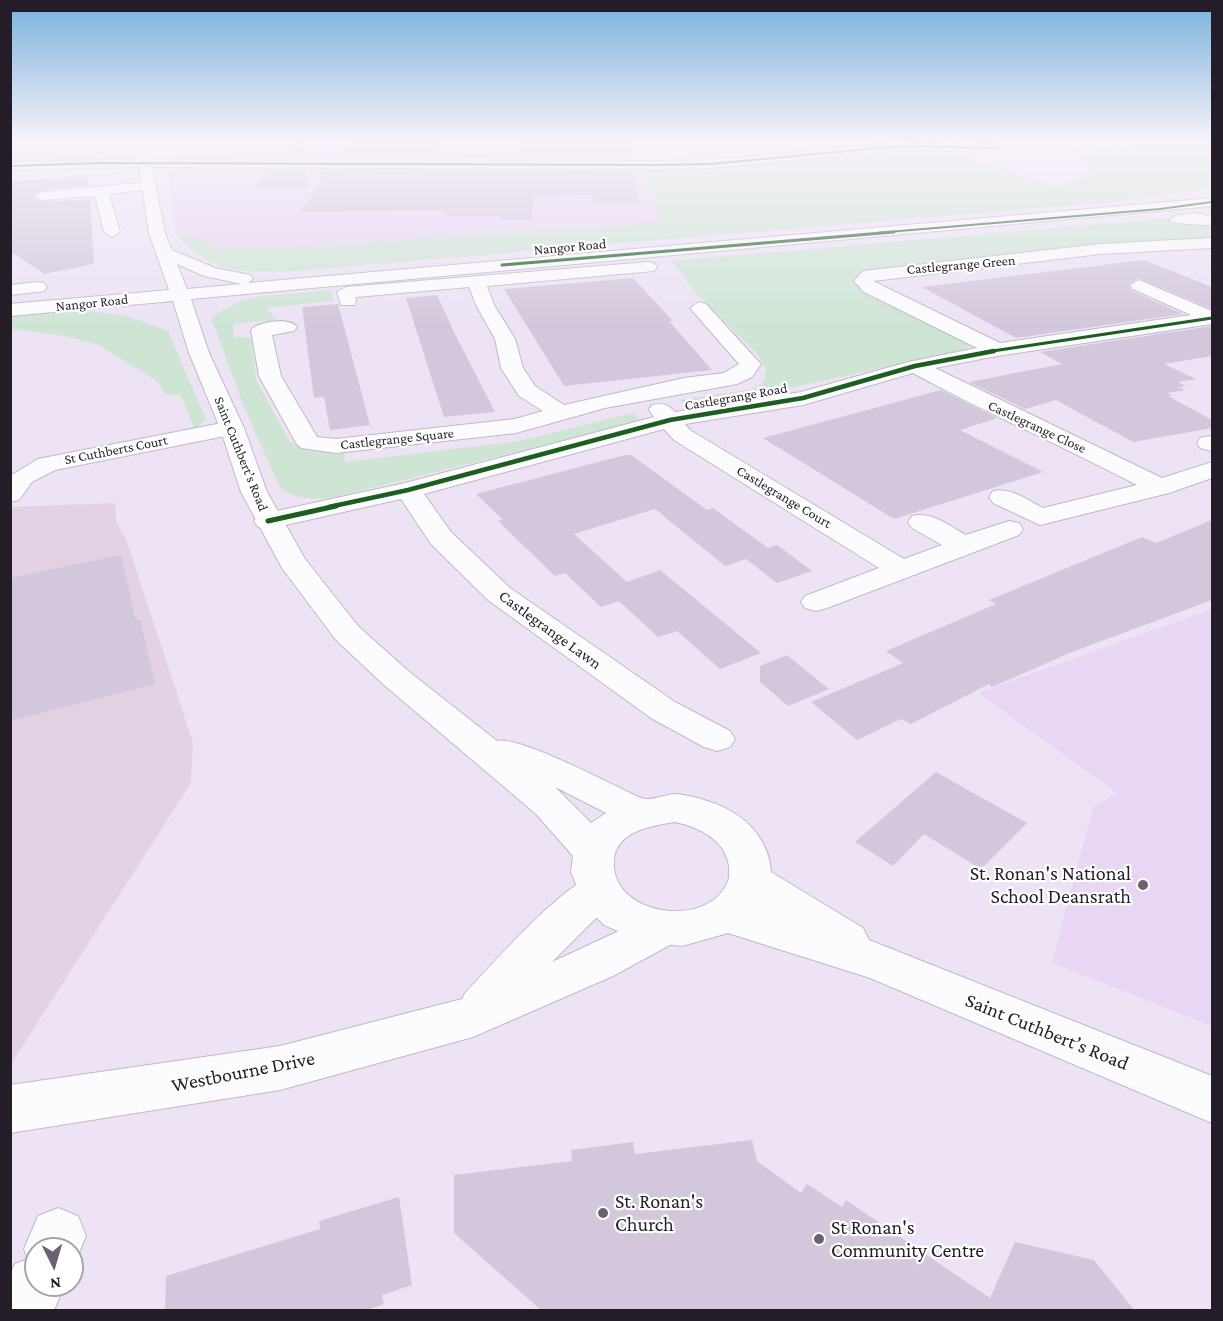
<!DOCTYPE html>
<meta charset="utf-8">
<style>
body{margin:0}
#map{position:relative;width:1223px;height:1321px;overflow:hidden;background:#ede3f5;font-family:"Crimson Pro",serif}
canvas{display:block}
.frame{position:absolute;inset:0;border:12px solid #241d28;pointer-events:none}
.north{position:absolute;left:24px;top:1237px;width:60px;height:60px;box-sizing:border-box;background:#fff;border:2px solid #a7a5a9;border-radius:50%;rotate:175deg;font-size:16px;font-weight:700;line-height:24px;text-align:center;color:#241d28}
.north::after{content:'';display:block;margin:auto;width:21px;height:27px;background:#6a6270;clip-path:polygon(50% 0,100% 100%,50% 72%,0 100%)}
</style>
<div id="map">
<canvas width="1223" height="1321"></canvas>
<div class="frame"></div>
<div class="north">N</div>
</div>
<script>
const ctx = document.querySelector('canvas').getContext('2d');
ctx.lineJoin = 'round';
function fillPath(path, color) { ctx.fillStyle = color; ctx.fill(path, 'evenodd'); }
function strokePath(path, color, width, dash) { ctx.strokeStyle = color; ctx.lineWidth = width; ctx.lineCap = dash ? 'butt' : 'round'; ctx.setLineDash(dash || []); ctx.stroke(path); }
function write(font, color, halo, rows, align = 'center') {
  ctx.font = font + ' "Crimson Pro",serif'; ctx.lineWidth = 4.5; ctx.setLineDash([]); ctx.textBaseline = 'middle'; ctx.strokeStyle = halo; ctx.fillStyle = color; for (const [text, x, y, turn = 0] of rows) {
    ctx.save(); ctx.translate(x, y); ctx.rotate((+turn || 0) * Math.PI / 180); ctx.textAlign = isNaN(turn) ? turn : align; if (halo) ctx.strokeText(text, 0, 0); ctx.fillText(text, 0, 0); ctx.restore();
  }
}
const built = new Path2D(`
 M 11,141 L 123,141 L 131,158 L 11,162 Z
 M 442,167 L 643,171 L 662,222 L 301,247 L 219,248 L 187,234 L 176,235 L 168,171 L 177,168 Z
 M 1212,609 L 1212,1026 L 1052,963 L 1093,807 L 1117,793 L 978,693 Z`);
const industrial = new Path2D(`
 M 115,503 L 116,522 L 126,539 L 193,743 L 191,783 L 11,1064 L 11,507 Z`);
const green = new Path2D(`
 M 1124,141 L 1212,141 L 1212,188 L 1111,202 L 293,271 C 240,272 216,276 176,235 L 187,234 L 219,248 L 301,247 L 661,222 L 643,171 L 743,165 L 919,150 L 942,149 L 1057,187 L 1095,172 L 1068,147 L 1139,150 Z
 M 1170,218 L 1212,226 L 1212,239 L 1054,249 L 857,279 L 966,341 L 970,345 L 966,350 L 725,402 L 684,403 L 679,400 L 755,389 L 764,381 L 766,369 L 758,355 L 696,293 L 672,261 Z
 M 332,290 L 334,301 L 266,308 L 279,323 L 268,324 L 266,320 L 233,324 L 234,337 L 251,338 L 256,380 L 290,442 L 310,451 L 344,452 L 345,462 L 520,441 L 633,413 L 641,421 L 335,497 C 316,500 297,500 280,488 L 243,405 L 211,317 L 240,301 L 254,297 Z
 M 88,311 L 128,316 L 168,331 L 206,420 L 194,429 L 181,395 L 165,394 L 158,382 L 99,345 L 65,336 L 11,329 L 11,317 Z`);
const building = new Path2D(`
 M 299,141 L 305,141 L 306,157 L 283,157 Z
 M 348,141 L 442,141 L 438,154 L 519,154 L 522,141 L 630,141 L 633,159 L 337,157 Z
 M 270,170 L 306,170 L 307,188 L 252,188 Z
 M 328,170 L 634,171 L 639,204 L 593,204 L 593,195 L 534,196 L 532,220 L 500,220 L 500,216 L 446,216 L 446,212 L 437,211 L 299,212 L 314,195 L 310,195 Z
 M 88,177 L 89,185 L 42,190 L 33,197 L 42,202 L 90,199 L 94,264 L 44,274 L 10,251 L 10,181 Z
 M 1144,260 L 1212,287 L 1212,309 L 1138,278 L 1128,285 L 1132,291 L 1183,314 L 1016,338 L 922,287 Z
 M 633,278 L 673,321 L 669,321 L 712,370 L 564,386 L 504,289 Z
 M 437,295 L 454,332 L 495,412 L 444,417 L 406,298 Z
 M 338,304 L 370,425 L 330,430 L 324,397 L 314,398 L 302,307 Z
 M 1212,326 L 1212,356 L 1164,364 L 1196,379 L 1178,382 L 1186,386 L 1179,387 L 1185,390 L 1167,393 L 1173,396 L 1168,396 L 1212,420 L 1212,428 L 1133,442 L 1056,400 L 1025,409 L 969,382 L 1062,364 L 1040,352 Z
 M 941,390 L 997,418 L 960,430 L 1043,472 L 894,519 L 763,438 Z
 M 625,455 L 631,455 L 707,510 L 713,508 L 768,548 L 777,545 L 812,571 L 777,583 L 746,559 L 725,566 L 655,509 L 574,534 L 627,582 L 660,570 L 761,653 L 720,669 L 677,631 L 658,637 L 619,601 L 601,607 L 565,573 L 555,576 L 498,521 L 503,520 L 476,494 Z
 M 1212,520 L 1212,600 L 1072,652 L 992,687 L 989,684 L 911,724 L 901,719 L 857,740 L 811,702 L 903,663 L 886,651 L 996,604 L 989,600 L 1142,537 L 1156,543 Z
 M 121,555 L 136,620 L 140,619 L 155,684 L 10,721 L 10,578 Z
 M 787,655 L 804,669 L 829,689 L 788,706 L 760,682 L 760,666 Z
 M 936,772 L 1027,823 L 981,869 L 924,834 L 893,866 L 855,842 Z
 M 752,1140 L 757,1161 L 801,1193 L 807,1184 L 842,1207 L 846,1200 L 990,1298 L 1015,1242 L 1094,1260 L 1135,1311 L 542,1311 L 454,1233 L 454,1175 L 572,1161 L 571,1150 L 633,1142 L 635,1154 Z
 M 399,1197 L 412,1285 L 382,1295 L 384,1304 L 365,1311 L 165,1311 L 166,1276 L 320,1229 L 319,1221 Z`);
const street = new Path2D(`
 M 127,141 L 139,141 L 149,159 L 657,161 L 710,160 L 901,142 L 997,144 L 1003,148 L 997,152 L 901,150 L 710,168 L 657,169 L 145,167 L 140,166 Z
 M 1015,141 L 1113,141 L 1115,145 L 1095,151 L 1021,145 Z
 M 149,182 L 154,183 L 154,189 L 109,194 L 120,232 L 112,237 L 104,232 L 95,196 L 42,200 L 35,196 L 42,192 Z
 M 1197,213 L 1212,217 L 1212,226 C 1202,224 1174,225 1169,220 L 1177,215 Z
 M 1212,238 L 1212,248 L 1100,254 L 873,281 L 1000,343 L 1191,315 L 1133,289 L 1130,285 L 1139,280 L 1212,311 L 1212,324 L 997,356 L 935,368 L 1162,478 L 1212,462 L 1212,478 L 1169,493 L 1040,525 L 993,503 L 989,497 L 993,491 C 1011,487 1027,500 1043,508 L 1137,485 C 1063,446 986,413 913,373 L 803,405 L 685,424 L 690,430 L 904,559 L 942,545 L 912,528 L 908,522 L 912,516 C 932,511 949,526 966,535 L 1009,521 L 1019,523 L 1023,529 L 1019,535 L 827,608 L 816,611 L 805,608 L 801,602 L 805,596 L 879,568 L 674,440 L 664,429 L 424,494 L 451,532 L 510,588 L 675,702 L 730,731 L 735,739 L 730,747 L 717,751 L 704,747 L 651,718 L 488,600 L 431,544 L 401,499 L 268,529 L 258,527 L 254,521 L 258,515 L 405,483 L 654,417 L 649,410 L 652,405 C 663,403 667,404 675,412 L 801,392 L 908,362 L 977,348 L 864,292 L 854,281 L 863,271 L 1100,244 Z
 M 648,262 L 654,263 L 657,267 L 654,271 L 487,286 L 494,305 L 515,339 L 523,368 L 535,386 L 564,405 L 684,378 L 724,373 L 739,364 L 690,308 L 699,302 L 706,304 L 757,360 L 761,364 L 752,377 L 737,384 L 605,408 L 516,433 L 336,453 L 301,448 L 296,443 L 259,376 L 251,330 C 258,321 290,317 297,327 L 294,331 L 272,335 L 281,376 L 317,437 L 336,439 L 515,419 L 543,411 L 519,396 L 501,368 L 495,339 L 476,305 L 469,287 L 356,297 L 355,305 L 341,305 L 337,292 L 346,287 Z
 M 38,282 L 44,283 L 47,287 L 44,291 L 10,295 L 10,285 Z
 M 232,421 L 240,423 L 244,428 L 240,433 L 55,470 L 32,482 L 19,500 L 10,502 L 10,476 L 38,459 Z
 M 1209,436 L 1212,437 L 1212,451 L 1200,448 L 1197,443 L 1200,438 Z
 M 597,874 L 612,878 L 618,890 L 612,902 L 552,962 L 664,910 L 679,916 L 686,928 L 679,940 L 613,976 L 473,1037 L 280,1090 L 10,1133 L 10,1085 L 280,1046 L 462,999 L 465,993 C 495,962 560,886 597,874 Z
 M 58,1208 L 78,1216 L 86,1236 L 72,1269 L 72,1249 L 36,1249 L 36,1285 L 65,1285 L 54,1310 L 10,1310 L 10,1274 L 15,1264 L 28,1259 L 24,1249 L 38,1216 Z`);
const secondary = new Path2D(`
 M 145,159 L 151,163 L 165,233 L 172,250 L 215,268 L 250,275 L 253,279 L 248,283 L 1212,198 L 1212,206 L 191,299 L 209,353 L 244,428 L 267,492 L 305,559 L 358,626 L 407,670 L 497,741 C 519,735 616,787 641,798 C 651,802 665,794 676,794 C 696,796 721,804 737,815 C 756,827 770,849 771,872 L 863,928 L 869,940 L 1212,1076 L 1212,1123 L 870,978 L 728,933 L 682,946 L 646,942 L 631,937 L 604,925 L 585,906 L 571,872 L 573,856 L 536,814 L 383,684 L 336,640 L 282,568 L 241,492 L 220,428 L 189,353 L 173,301 L 10,316 L 10,304 L 169,290 L 149,233 L 139,167 L 10,170 L 10,162 ZM 177,264 L 204,276 L 242,284 L 187,289 ZM 555,787 L 606,813 L 591,823 ZM 675,822 C 704,828 733,845 729,878 C 713,931 609,917 614,860 C 616,831 651,826 675,822 Z`);
const cyclewayFar3 = new Path2D(`
 M 10,166 L 100,163 L 657,165 L 710,164 L 901,146 L 997,148
 M 876,233 L 1160,209 L 1212,202`);
const cyclewayFar2 = new Path2D(`
 M 502,265 L 894,232
 M 986,352 L 1212,318`);
const cyclewayFar1 = new Path2D(`
 M 329,507 L 408,490 L 670,420 L 803,398 L 915,366 L 994,351`);
const cycleway = new Path2D(`
 M 268,521 L 336,506`);
const markers = [
 [1143,885,6,"#6a6270"],
 [603,1213,6,"#6a6270"],
 [819,1239,6,"#6a6270"]
];
const farStreetnames = [
 ["Nangor Road",570,247,-5],
 ["Castlegrange Green",961,265,-5],
 ["Nangor Road",92,303,-6],
 ["Castlegrange Road",736,397,-10],
 ["Castlegrange Close",1037,427,25],
 ["Castlegrange Square",397,439,-6],
 ["St Cuthberts Court",116,450,-11],
 ["Saint Cuthbert’s Road",241,454,68],
 ["Castlegrange Court",784,497,31]
];
const streetNames = [
 ["Castlegrange Lawn",550,630,36]
];
const nearPoinames = [
 ["St. Ronan's National",1131,874,"right"],
 ["School Deansrath",1131,897,"right"],
 ["St. Ronan's",615,1202],
 ["Church",615,1225],
 ["St Ronan's",831,1228],
 ["Community Centre",831,1251]
];
const nearStreetnames = [
 ["Saint Cuthbert’s Road",1047,1032,22],
 ["Westbourne Drive",243,1072,-11]
];
fillPath(built, '#e8d7f4');
fillPath(industrial, '#e2d2e3');
fillPath(green, '#cee5d4');
fillPath(building, '#d3c8db');
strokePath(street, '#c0b9c7', 2);
strokePath(secondary, '#c0b9c7', 2);
fillPath(street, '#fcfbfe');
fillPath(secondary, '#fcfbfe');
strokePath(cyclewayFar3, '#1b5e20', 2);
strokePath(cyclewayFar2, '#1b5e20', 3);
strokePath(cyclewayFar1, '#1b5e20', 4.5);
strokePath(cycleway, '#1b5e20', 5);
const sky = ctx.createLinearGradient(0, 0, 0, 326);
sky.addColorStop(0, '#79b1db');
sky.addColorStop(0.43, '#f7f2fa');
sky.addColorStop(1, '#f7f2fa00');
ctx.fillStyle = sky;
ctx.fillRect(0, 0, 1223, 326);
for (const [x, y, r, color] of markers) { const dot = new Path2D(); dot.arc(x, y, r, 0, 2 * Math.PI); ctx.fillStyle = color; ctx.fill(dot); strokePath(dot, '#fff', 2); }
write('14px', '#241d28', '#fff', farStreetnames);
write('16px', '#241d28', '#fff', streetNames);
write('20px', '#241d28', '#fff', nearPoinames, 'left');
write('20px', '#241d28', '#fff', nearStreetnames);
</script>
